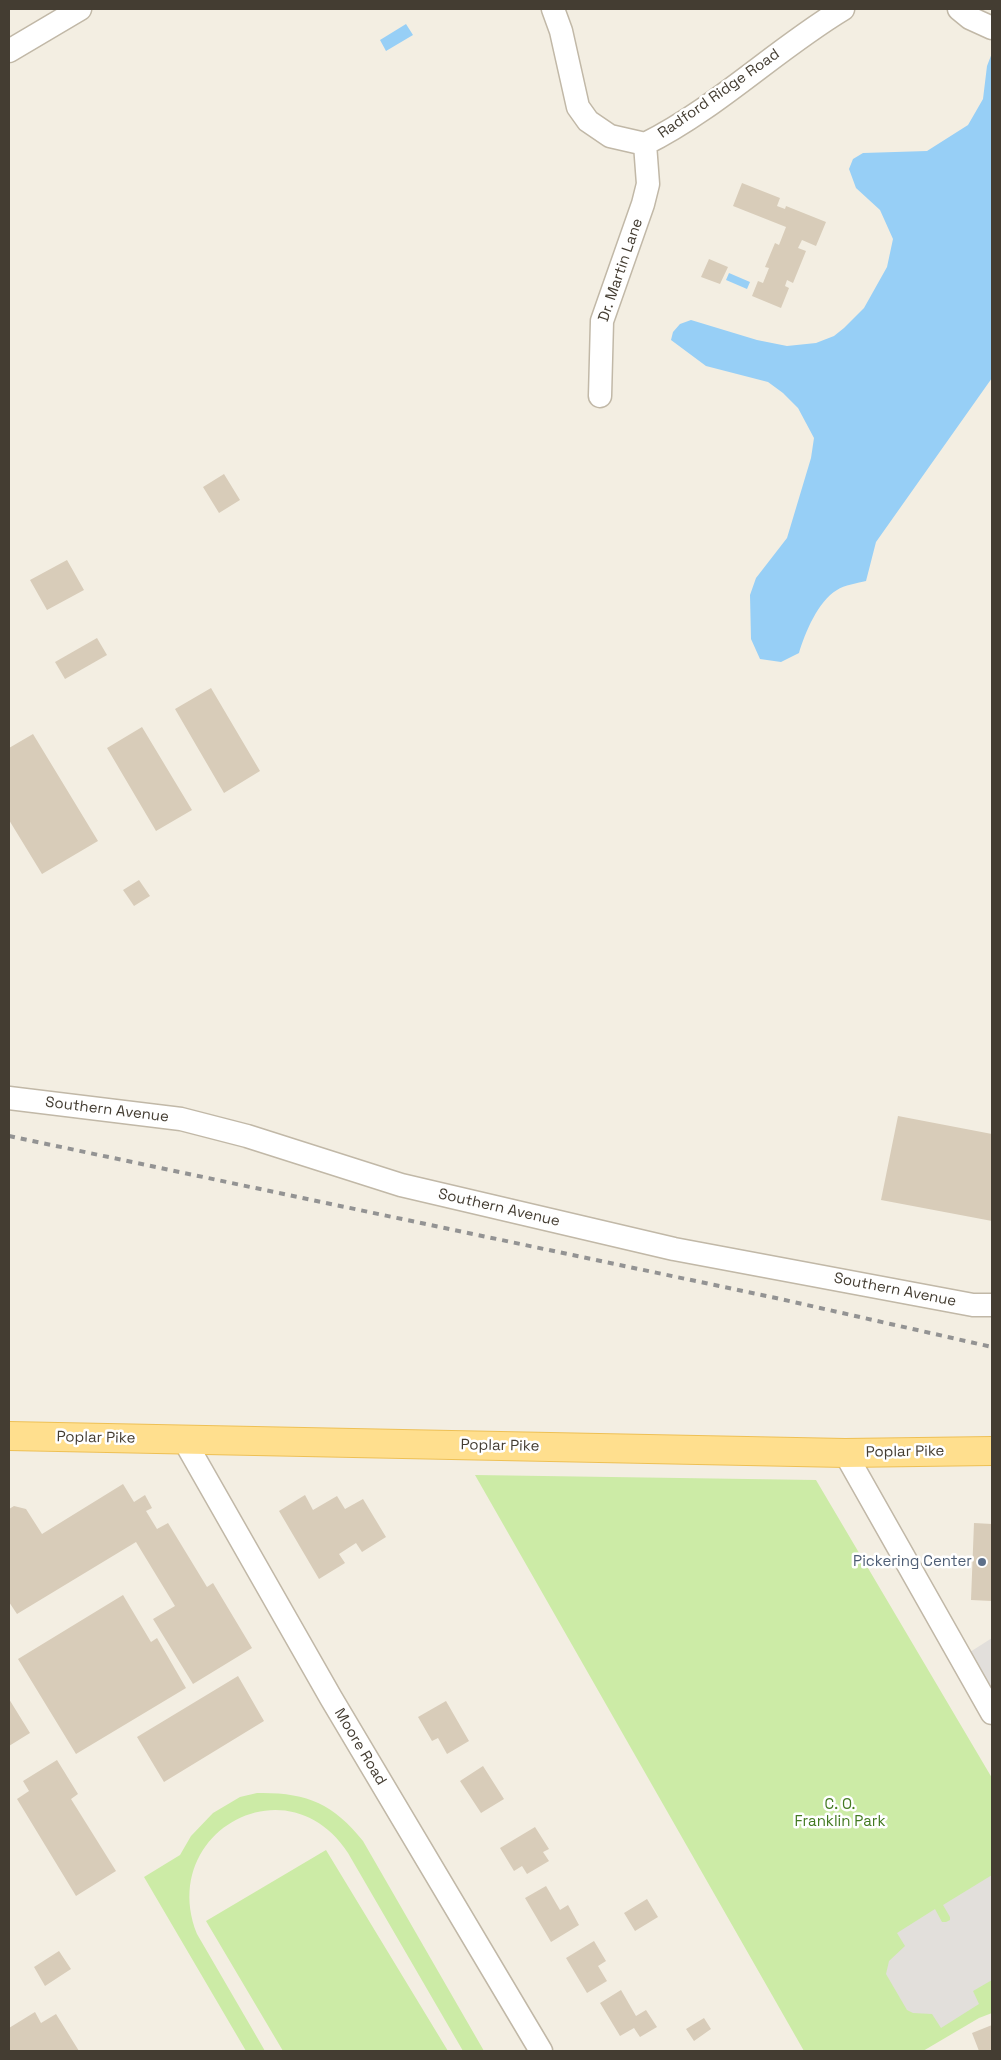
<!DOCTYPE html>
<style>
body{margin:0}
#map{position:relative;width:1001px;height:2060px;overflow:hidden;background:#f3eee2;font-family:"Space Grotesk",sans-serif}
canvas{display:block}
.frame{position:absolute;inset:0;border:10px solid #443d32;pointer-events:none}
</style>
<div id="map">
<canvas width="1001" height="2060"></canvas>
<div class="frame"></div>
</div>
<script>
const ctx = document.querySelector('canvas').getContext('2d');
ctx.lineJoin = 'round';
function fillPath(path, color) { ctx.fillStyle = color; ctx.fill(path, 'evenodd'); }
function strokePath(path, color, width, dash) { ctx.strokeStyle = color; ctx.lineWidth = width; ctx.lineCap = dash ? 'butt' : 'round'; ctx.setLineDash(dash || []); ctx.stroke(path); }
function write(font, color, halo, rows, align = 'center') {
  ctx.font = font + ' "Space Grotesk",sans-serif'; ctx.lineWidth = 5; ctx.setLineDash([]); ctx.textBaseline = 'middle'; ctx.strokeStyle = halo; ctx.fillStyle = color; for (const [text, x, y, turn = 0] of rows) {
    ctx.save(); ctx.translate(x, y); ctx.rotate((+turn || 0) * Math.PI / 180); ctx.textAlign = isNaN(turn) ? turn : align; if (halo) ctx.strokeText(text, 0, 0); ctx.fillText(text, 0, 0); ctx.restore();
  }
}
const green = new Path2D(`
 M 475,1475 L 816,1480 L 992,1778 L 992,2013 L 979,2018 L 923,2051 L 804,2051 Z
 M 257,1793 C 305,1792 333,1803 363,1841 L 484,2051 L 463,2051 L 348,1853 C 288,1760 157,1832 197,1934 L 265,2051 L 246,2051 L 144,1877 L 180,1855 L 191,1836 L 213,1813 L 240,1797 Z
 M 326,1850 L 448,2051 L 283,2051 L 206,1921 Z`);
const parking = new Path2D(`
 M 992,1638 L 992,1689 L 970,1652 Z
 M 992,1875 L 992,1980 L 973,1991 L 979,2004 L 941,2028 L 932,2014 L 913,2013 L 907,2010 L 886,1974 L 889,1961 L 905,1946 L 897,1933 L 935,1909 L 942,1922 L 946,1922 L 950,1920 L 950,1917 L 943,1905 Z`);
const water = new Path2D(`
 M 406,24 L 413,35 L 386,51 L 380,40 Z
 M 992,53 L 992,378 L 876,542 L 866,581 C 858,583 844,585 837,590 C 818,601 805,633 799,653 L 781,662 L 760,659 L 751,639 L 750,595 L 756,578 L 787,538 L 811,458 L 814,438 L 798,408 L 783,393 L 768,382 L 706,366 L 671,340 L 673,332 L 680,324 L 691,320 L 757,340 L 787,346 L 816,343 L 834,336 L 844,328 L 864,308 L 887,267 L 893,239 L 880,210 L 856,188 L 849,169 L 853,159 L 863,153 L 927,151 L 968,125 L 983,99 L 987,66 Z
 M 729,273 L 750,282 L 747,289 L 726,280 Z`);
const building = new Path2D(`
 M 742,183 L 780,198 L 777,206 L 785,209 L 786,206 L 826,222 L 816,246 L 802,240 L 798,248 L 806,251 L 793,283 L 787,280 L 785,286 L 789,288 L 781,308 L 752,296 L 758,281 L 763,283 L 769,268 L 765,267 L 775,243 L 779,245 L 786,227 L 733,206 Z
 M 709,259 L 728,267 L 720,284 L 701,277 Z
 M 224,474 L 240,500 L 219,513 L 203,487 Z
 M 67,560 L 84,590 L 47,610 L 30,580 Z
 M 97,638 L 107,655 L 65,679 L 55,662 Z
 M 211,688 L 260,771 L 224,793 L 175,709 Z
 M 142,727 L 192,810 L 156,831 L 107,748 Z
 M 33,734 L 98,841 L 42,874 L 9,820 L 9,748 Z
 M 139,880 L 150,896 L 134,906 L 123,890 Z
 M 898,1116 L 992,1134 L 992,1221 L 881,1200 Z
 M 123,1484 L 134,1502 L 145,1495 L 152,1508 L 146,1511 L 157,1529 L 168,1523 L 207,1587 L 213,1583 L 252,1648 L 193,1684 L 153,1619 L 175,1606 L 136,1542 L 17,1614 L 9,1602 L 9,1509 L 14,1506 L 26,1509 L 42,1534 Z
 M 305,1495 L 313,1510 L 337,1496 L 345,1509 L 363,1499 L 386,1537 L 362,1552 L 356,1543 L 339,1554 L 345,1563 L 319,1579 L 279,1511 Z
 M 974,1523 L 992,1524 L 992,1601 L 971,1600 Z
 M 123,1595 L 151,1642 L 157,1638 L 186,1688 L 76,1754 L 18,1659 Z
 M 238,1676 L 264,1721 L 164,1782 L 137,1737 Z
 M 9,1699 L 30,1733 L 9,1746 Z
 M 446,1701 L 469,1741 L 447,1754 L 438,1738 L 432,1741 L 418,1717 Z
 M 57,1760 L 78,1794 L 71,1799 L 116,1871 L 76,1896 L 17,1799 L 29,1791 L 23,1781 Z
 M 483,1766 L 504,1799 L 481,1813 L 460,1781 Z
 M 535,1827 L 549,1849 L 543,1852 L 549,1861 L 527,1874 L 522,1866 L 514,1871 L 500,1848 Z
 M 546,1886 L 560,1910 L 568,1905 L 579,1925 L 551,1942 L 525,1898 Z
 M 647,1899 L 658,1917 L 635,1931 L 624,1913 Z
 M 594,1941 L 606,1961 L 598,1966 L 607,1981 L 587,1993 L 566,1958 Z
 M 59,1951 L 71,1969 L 45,1986 L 34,1967 Z
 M 621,1990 L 636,2016 L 646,2010 L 657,2027 L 640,2037 L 634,2028 L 620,2036 L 600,2003 Z
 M 35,2012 L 41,2023 L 56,2014 L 79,2051 L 9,2051 L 9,2028 Z
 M 704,2018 L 711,2029 L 694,2041 L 686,2029 Z
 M 992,2025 L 992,2051 L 979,2051 L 972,2033 Z`);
const minor = new Path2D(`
 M 553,9 L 561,31 L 578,107 L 588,121 L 610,136 L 645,144 C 717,108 775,50 843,9
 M 959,9 L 970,18 L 992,28
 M 9,51 L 80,9
 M 600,396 L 602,321 L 643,204 L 648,184 L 645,144
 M 9,1098 L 181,1119 L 247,1136 L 401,1185 L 674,1249 L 973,1305 L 992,1305
 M 184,1440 L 331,1698 L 541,2051
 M 845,1453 L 992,1713`);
const major = new Path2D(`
 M 9,1436 L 845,1453 L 992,1451`);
const rail = new Path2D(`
 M 9,1136 L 776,1298 L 992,1347`);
const markers = [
 [982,1562,5,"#5c6f8a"]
];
const streetNames = [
 ["Radford Ridge Road",719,94,-35],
 ["Dr. Martin Lane",621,270,-71],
 ["Southern Avenue",107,1110,7],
 ["Southern Avenue",499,1208,13],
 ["Southern Avenue",895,1290,11],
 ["Poplar Pike",96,1438,1],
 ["Poplar Pike",500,1446,1],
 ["Poplar Pike",905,1452,-1],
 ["Moore Road",360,1747,59]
];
const serviceNames = [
 ["Pickering Center",972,1562]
];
const parkNames = [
 ["C. O.",840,1805],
 ["Franklin Park",840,1822]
];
fillPath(green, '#cceba6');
fillPath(parking, '#e2dfdb');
fillPath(water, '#97cff6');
fillPath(building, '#d8ccb9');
strokePath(minor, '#c1b8a7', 25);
strokePath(major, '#eec055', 30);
strokePath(minor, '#fff', 22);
strokePath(major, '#ffdf8e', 28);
strokePath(rail, '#939393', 4, [6, 6]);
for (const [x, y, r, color] of markers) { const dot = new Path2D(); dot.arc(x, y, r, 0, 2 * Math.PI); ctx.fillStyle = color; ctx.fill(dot); strokePath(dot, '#fff', 2); }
write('15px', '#443d32', '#fff', streetNames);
write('15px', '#4e5e75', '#fff', serviceNames, 'right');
write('15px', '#437a21', '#fff', parkNames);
</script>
